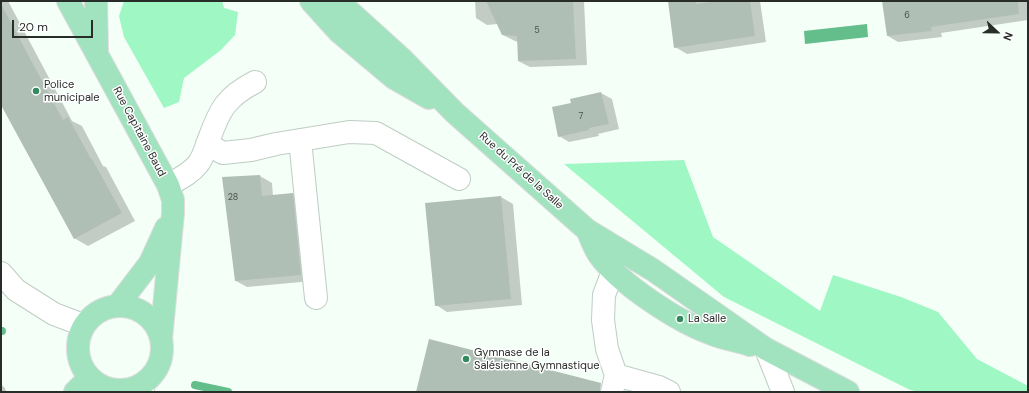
<!DOCTYPE html>
<meta charset="utf-8">
<style>
body{margin:0}
#map{position:relative;width:1029px;height:393px;overflow:hidden;background:#f3fff7;font-family:"DM Sans",sans-serif}
canvas{display:block}
.frame{position:absolute;inset:0;border:2px solid #282d2a;pointer-events:none}
.north{position:absolute;left:977px;top:12px;width:40px;height:40px;-webkit-text-stroke:3px #fff;paint-order:stroke;rotate:112deg;font-size:11px;font-weight:700;line-height:16px;text-align:center;color:#282d2a}
.north::after{content:'';display:block;margin:auto;width:14px;height:18px;background:#282d2a;clip-path:polygon(50% 0,100% 100%,50% 72%,0 100%)}
.scale{position:absolute;left:12px;top:20px;width:81px;height:18px;box-sizing:border-box;border:2px solid #282d2a;border-top:0;padding-left:5px;font-size:12px;line-height:14px;white-space:nowrap;color:#282d2a;-webkit-text-stroke:3px #fff;paint-order:stroke}
</style>
<div id="map">
<canvas width="1029" height="393"></canvas>
<div class="frame"></div>
<div class="north">N</div>
<div class="scale">20 m</div>
</div>
<script>
const ctx = document.querySelector('canvas').getContext('2d');
ctx.lineJoin = 'round';
function fillPath(path, color) { ctx.fillStyle = color; ctx.fill(path, 'evenodd'); }
function strokePath(path, color, width, dash) { ctx.strokeStyle = color; ctx.lineWidth = width; ctx.lineCap = dash ? 'butt' : 'round'; ctx.setLineDash(dash || []); ctx.stroke(path); }
function write(font, color, halo, rows, align = 'center') {
  ctx.font = font + ' "DM Sans",sans-serif'; ctx.lineWidth = 3; ctx.setLineDash([]); ctx.textBaseline = 'middle'; ctx.strokeStyle = halo; ctx.fillStyle = color; for (const [text, x, y, turn = 0] of rows) {
    ctx.save(); ctx.translate(x, y); ctx.rotate((+turn || 0) * Math.PI / 180); ctx.textAlign = isNaN(turn) ? turn : align; if (halo) ctx.strokeText(text, 0, 0); ctx.fillText(text, 0, 0); ctx.restore();
  }
}
const green = new Path2D(`
 M 124,1 L 222,1 L 224,8 L 238,12 L 235,35 L 221,50 L 184,78 L 179,102 L 164,108 L 124,37 L 119,16 Z
 M 684,160 L 713,237 L 820,311 L 833,275 L 901,297 L 938,312 L 977,359 L 1028,386 L 1028,392 L 918,392 L 908,389 L 724,297 L 564,164 Z`);
const water = new Path2D(`
 M 867,24 L 868,37 L 805,44 L 804,31 Z`);
const shadow = new Path2D(`
 M 1,1 L 8,1 L 72,121 L 82,126 L 103,166 L 106,167 L 135,221 L 88,246 L 74,238 L 1,102 Z
 M 475,1 L 584,1 L 587,65 L 530,67 L 518,61 L 518,42 L 515,41 L 503,35 L 498,24 L 487,25 L 476,18 Z
 M 669,1 L 760,1 L 766,42 L 687,54 L 675,47 Z
 M 883,1 L 1028,1 L 1028,20 L 941,33 L 942,37 L 898,42 L 888,36 Z
 M 601,93 L 612,99 L 619,129 L 598,134 L 599,136 L 569,142 L 559,136 L 572,104 L 572,100 Z
 M 260,176 L 272,183 L 273,196 L 293,194 L 304,201 L 312,281 L 247,287 L 236,281 Z
 M 501,197 L 513,204 L 522,305 L 447,312 L 436,305 Z
 M 1,385 L 4,387 L 7,392 L 1,392 Z`);
const stream = new Path2D(`
 M 1,331 L 2,331
 M 195,385 L 228,392`);
const building = new Path2D(`
 M 486,1 L 573,1 L 576,59 L 518,61 L 517,36 L 502,35 Z
 M 668,1 L 696,1 L 696,4 L 718,1 L 750,1 L 755,36 L 674,48 Z
 M 882,1 L 1018,1 L 1019,14 L 931,27 L 932,31 L 887,36 Z
 M 1,4 L 63,120 L 68,117 L 91,159 L 92,159 L 122,213 L 74,239 L 1,105 Z
 M 601,92 L 609,124 L 589,128 L 589,130 L 558,137 L 552,107 L 571,103 L 570,99 Z
 M 260,175 L 262,196 L 293,193 L 301,275 L 235,281 L 222,177 Z
 M 501,196 L 511,299 L 435,306 L 425,203 Z
 M 429,339 L 601,383 L 600,392 L 416,392 Z`);
const minor = new Path2D(`
 M 300,140 L 316,298
 M 207,144 L 223,153 L 251,150 L 276,144 L 349,132 L 376,133 L 459,179
 M 168,185 C 179,179 190,174 198,164 C 203,158 206,147 209,139 C 220,109 226,97 255,82
 M 1,273 L 16,290 L 54,314 L 83,325
 M 766,349 L 783,392
 M 616,375 L 659,387 L 669,392
 M 141,385 L 143,392
 M 612,392 L 616,375 L 607,349 L 603,320 L 604,295 L 613,271`);
const major = new Path2D(`
 M 68,1 L 168,185 L 173,200 L 173,213 L 161,339
 M 96,1 L 97,50
 M 311,1 L 338,31 L 394,78 L 429,98
 M 338,1 L 402,59 L 455,113 L 587,230 L 653,270 L 766,349 L 848,392
 M 587,230 C 591,238 594,248 599,255 C 620,284 678,322 712,334 C 724,339 738,341 750,345
 M 118,305 L 150,263 L 166,228
 M78 348a42 42 0 1 1 84 0a42 42 0 1 1-84 0Z
 M 75,392 L 89,378`);
const markers = [
 [36,91,4,"#348a5e"],
 [680,319,4,"#348a5e"],
 [466,359,4,"#348a5e"]
];
const numberNames = [
 ["6",907,16],
 ["5",537,31],
 ["7",581,117],
 ["28",233,198]
];
const poiNames = [
 ["Police",44,85],
 ["municipale",44,98],
 ["La Salle",688,319],
 ["Gymnase de la",474,353],
 ["Salésienne Gymnastique",474,366]
];
const streetNames = [
 ["Rue Capitaine Baud",139,132,62],
 ["Rue du Pré de la Salle",521,171,42]
];
fillPath(green, '#9ff7c4');
fillPath(water, '#64be8c');
fillPath(shadow, '#0003');
strokePath(stream, '#64be8c', 8);
fillPath(building, '#b0bfb5');
strokePath(minor, '#bfcdc4', 24);
strokePath(major, '#ddd', 24);
strokePath(minor, '#fff', 22);
strokePath(major, '#a1e2bf', 22);
for (const [x, y, r, color] of markers) { const dot = new Path2D(); dot.arc(x, y, r, 0, 2 * Math.PI); ctx.fillStyle = color; ctx.fill(dot); strokePath(dot, '#fff', 1.5); }
write('9px', '#4a524d', null, numberNames);
write('11px', '#282d2a', '#fff', poiNames, 'left');
write('11px', '#282d2a', '#fff', streetNames);
</script>
